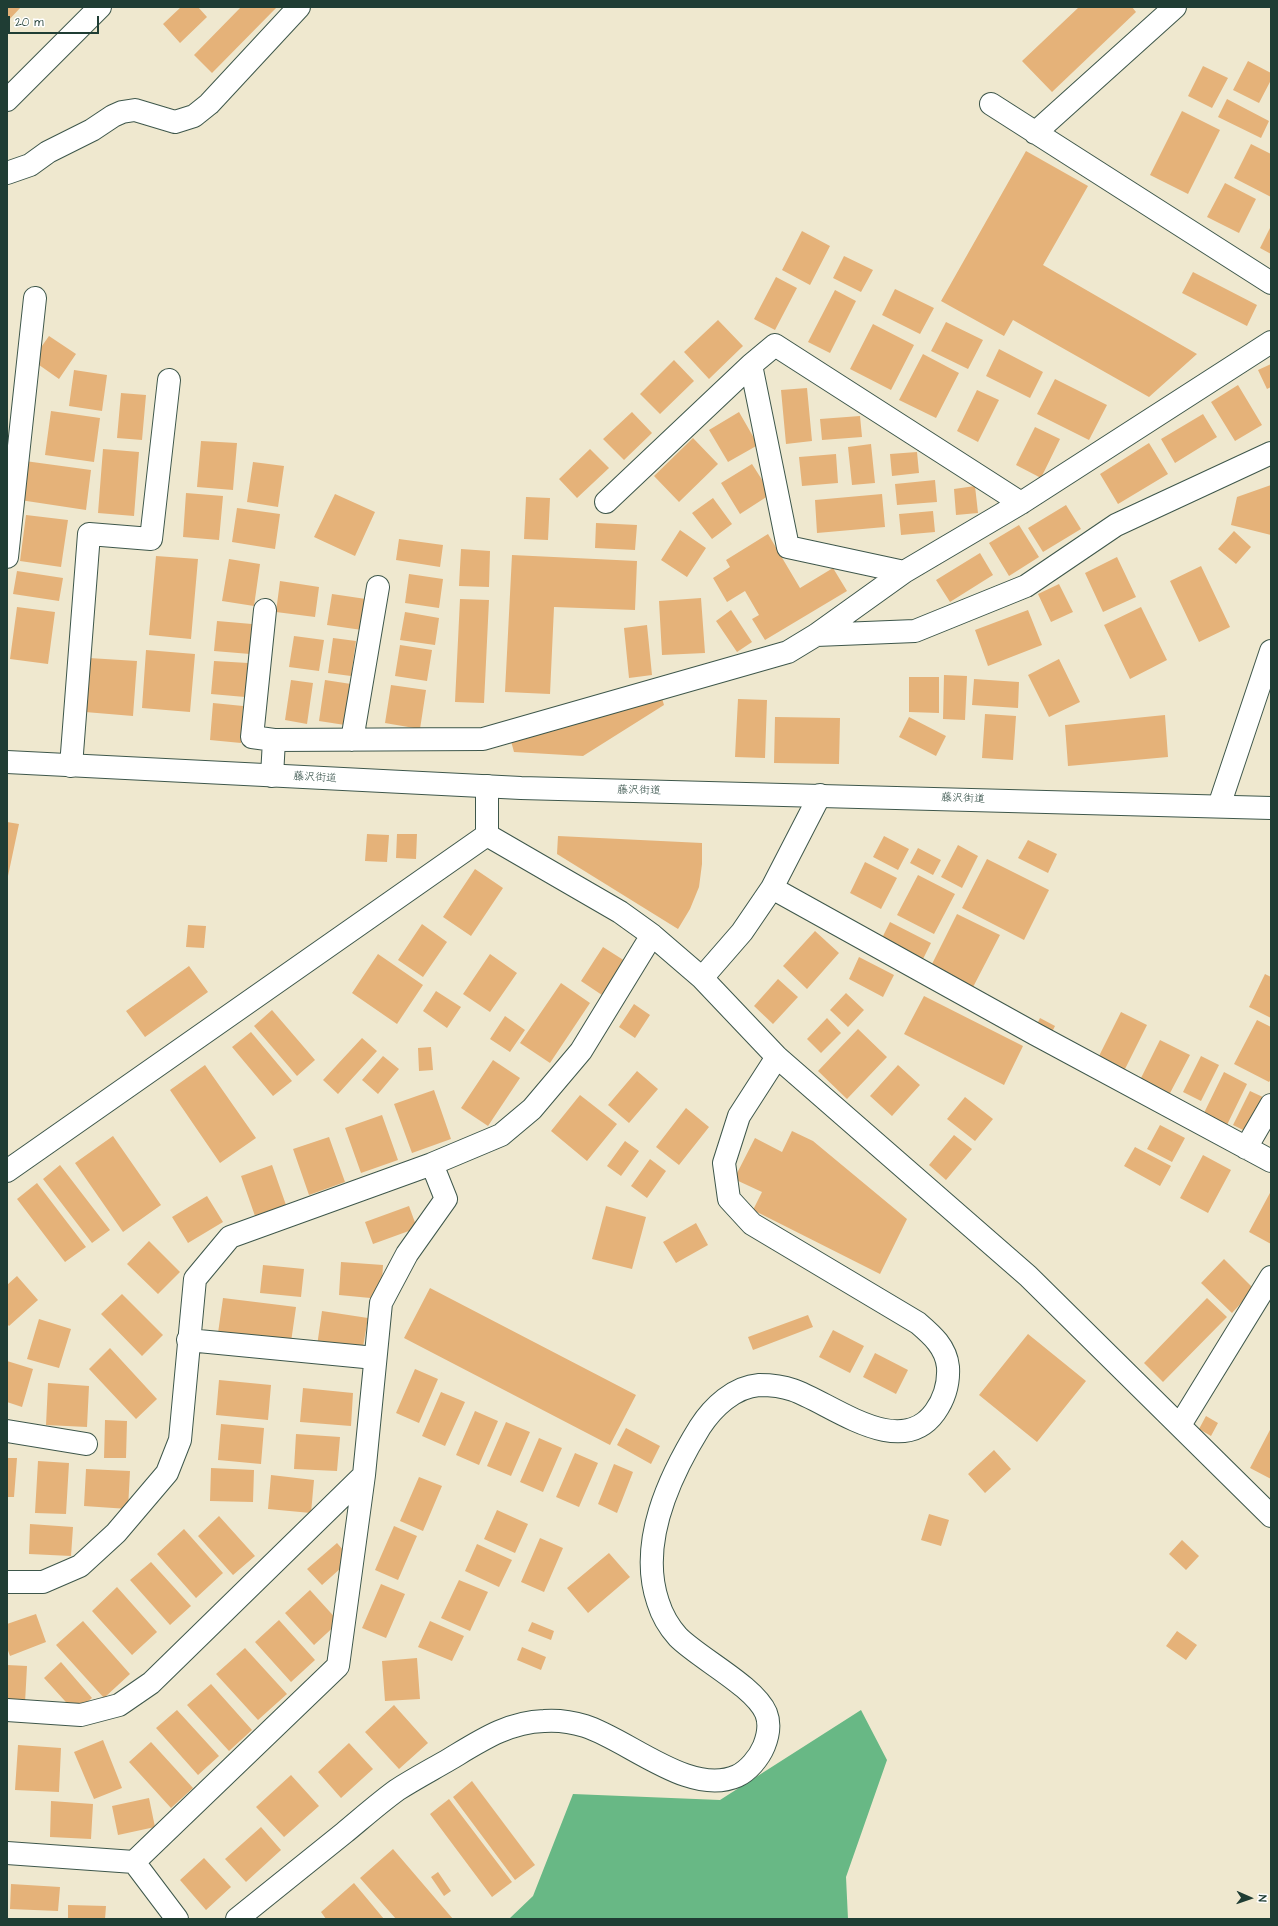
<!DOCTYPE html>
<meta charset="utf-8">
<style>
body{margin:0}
#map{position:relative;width:1278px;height:1926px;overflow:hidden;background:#efe8cf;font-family:"Architects Daughter",sans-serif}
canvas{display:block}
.frame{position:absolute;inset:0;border:8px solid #1f3d34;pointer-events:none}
.north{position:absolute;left:1230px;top:1878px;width:40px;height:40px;-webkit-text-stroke:3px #fff;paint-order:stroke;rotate:92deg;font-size:11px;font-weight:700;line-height:16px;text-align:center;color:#1f3d34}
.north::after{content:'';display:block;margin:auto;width:14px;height:18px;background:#1f3d34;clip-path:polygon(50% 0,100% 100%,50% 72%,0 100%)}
.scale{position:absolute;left:8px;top:16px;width:91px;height:18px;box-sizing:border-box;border:2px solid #1f3d34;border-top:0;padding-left:5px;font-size:12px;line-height:14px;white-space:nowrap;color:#1f3d34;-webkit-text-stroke:3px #fff;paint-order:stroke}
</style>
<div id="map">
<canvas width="1278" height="1926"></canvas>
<div class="frame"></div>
<div class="north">N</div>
<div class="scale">20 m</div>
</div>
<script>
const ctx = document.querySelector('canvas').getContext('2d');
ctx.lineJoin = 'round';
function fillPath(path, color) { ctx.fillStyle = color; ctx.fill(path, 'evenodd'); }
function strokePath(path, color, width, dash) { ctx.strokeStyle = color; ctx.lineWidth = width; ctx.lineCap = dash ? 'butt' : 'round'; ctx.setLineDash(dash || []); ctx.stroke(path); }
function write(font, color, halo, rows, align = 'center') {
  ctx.font = font + ' "Architects Daughter","Klee One",sans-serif'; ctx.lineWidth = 3; ctx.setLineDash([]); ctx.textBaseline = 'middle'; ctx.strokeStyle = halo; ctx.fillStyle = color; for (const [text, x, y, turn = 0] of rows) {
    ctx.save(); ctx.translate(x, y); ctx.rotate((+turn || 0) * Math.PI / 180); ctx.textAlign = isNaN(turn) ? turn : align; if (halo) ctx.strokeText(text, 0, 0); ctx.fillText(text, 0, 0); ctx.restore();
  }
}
const forest = new Path2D(`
 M 861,1710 L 887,1760 L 846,1877 L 848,1919 L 509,1919 L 533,1896 L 573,1794 L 720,1800 Z`);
const building = new Path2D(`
 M 7,7 L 21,7 L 7,22 Z
 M 181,7 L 198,7 L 207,17 L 180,43 L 163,24 Z
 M 241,7 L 277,7 L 212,73 L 194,55 Z
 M 1079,7 L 1132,7 L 1136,12 L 1052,92 L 1022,61 Z
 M 1248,61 L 1271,73 L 1271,80 L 1259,103 L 1233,90 Z
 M 1203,66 L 1228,78 L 1212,108 L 1188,96 Z
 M 1227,99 L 1269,121 L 1261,138 L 1218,117 Z
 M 1182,111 L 1220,130 L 1188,194 L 1150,175 Z
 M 1251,144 L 1271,154 L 1271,197 L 1234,178 Z
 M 1026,151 L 1088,186 L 1043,265 L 1197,354 L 1149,397 L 1013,320 L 1004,336 L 941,301 Z
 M 1225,183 L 1256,199 L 1239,233 L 1207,217 Z
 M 1271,226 L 1271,254 L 1260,248 Z
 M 802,231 L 830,246 L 810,285 L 782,270 Z
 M 844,256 L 873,270 L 861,292 L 833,278 Z
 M 1193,272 L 1257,305 L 1247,326 L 1182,293 Z
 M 776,277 L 797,288 L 775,330 L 754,319 Z
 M 895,289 L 934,308 L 920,334 L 882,315 Z
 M 835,290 L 856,301 L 830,353 L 808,342 Z
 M 718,320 L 743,346 L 709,379 L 684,352 Z
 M 946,322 L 983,340 L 968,369 L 931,351 Z
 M 873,324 L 914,345 L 891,390 L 850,369 Z
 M 49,336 L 76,354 L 59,379 L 32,360 Z
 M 999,349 L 1043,372 L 1030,398 L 986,376 Z
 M 923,354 L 959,373 L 936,418 L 899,400 Z
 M 674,360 L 694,381 L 660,414 L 640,394 Z
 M 1271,364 L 1271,387 L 1267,389 L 1258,370 Z
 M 74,370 L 107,375 L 102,411 L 69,406 Z
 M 1055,379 L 1107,405 L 1089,440 L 1037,414 Z
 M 1238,385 L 1262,425 L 1235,441 L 1211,402 Z
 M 807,388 L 812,441 L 786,444 L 781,390 Z
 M 977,390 L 999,400 L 978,442 L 957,431 Z
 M 121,393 L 146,395 L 142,440 L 117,438 Z
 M 51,411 L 100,418 L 94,462 L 45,455 Z
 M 632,412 L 652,433 L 624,460 L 603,439 Z
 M 739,412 L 758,445 L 728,462 L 709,430 Z
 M 1203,414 L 1217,437 L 1175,463 L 1161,439 Z
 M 860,416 L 862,437 L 822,440 L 820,419 Z
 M 1035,427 L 1060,439 L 1041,478 L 1016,465 Z
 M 693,438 L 718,464 L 679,502 L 654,476 Z
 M 201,441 L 237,443 L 233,490 L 197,487 Z
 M 1149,443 L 1168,474 L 1118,504 L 1100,474 Z
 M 871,444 L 875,483 L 852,485 L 848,447 Z
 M 103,449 L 139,452 L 134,516 L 98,513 Z
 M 590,449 L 609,468 L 577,498 L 559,479 Z
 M 917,452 L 919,473 L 892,476 L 890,454 Z
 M 836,454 L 838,483 L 802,486 L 799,457 Z
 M 25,461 L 91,470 L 86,510 L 20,500 Z
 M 253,462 L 284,466 L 278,507 L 247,502 Z
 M 752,464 L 771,494 L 740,514 L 721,483 Z
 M 935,480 L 937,502 L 897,505 L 895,484 Z
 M 1271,485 L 1271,535 L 1231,525 L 1237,497 Z
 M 975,486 L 978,513 L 956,515 L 954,489 Z
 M 186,493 L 223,496 L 219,540 L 183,537 Z
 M 335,494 L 375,512 L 355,556 L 314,537 Z
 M 882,494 L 885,527 L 817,533 L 815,500 Z
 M 526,497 L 550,498 L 548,540 L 524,539 Z
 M 713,498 L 732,524 L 712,539 L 692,513 Z
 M 1066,505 L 1081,529 L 1043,552 L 1028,528 Z
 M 237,508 L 280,514 L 275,549 L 232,542 Z
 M 933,511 L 935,532 L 901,535 L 899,514 Z
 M 26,515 L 68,520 L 61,567 L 20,561 Z
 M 596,523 L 637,525 L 635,550 L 595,548 Z
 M 1019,525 L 1039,557 L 1009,576 L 989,543 Z
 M 680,530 L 706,548 L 687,577 L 661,560 Z
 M 1234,531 L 1251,547 L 1236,564 L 1218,549 Z
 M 768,534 L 800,588 L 833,568 L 847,591 L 765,640 L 752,619 L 759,615 L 745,591 L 727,602 L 713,578 L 730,567 L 726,560 Z
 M 399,539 L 443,545 L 440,567 L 396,560 Z
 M 461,549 L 490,551 L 489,587 L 459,586 Z
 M 980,553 L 993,575 L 950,602 L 936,580 Z
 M 512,555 L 637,561 L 635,610 L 554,607 L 550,694 L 505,692 Z
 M 156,556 L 198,559 L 191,639 L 149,635 Z
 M 1117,557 L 1136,597 L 1103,612 L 1085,573 Z
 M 229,559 L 260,564 L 254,606 L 222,601 Z
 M 1201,566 L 1230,627 L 1199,642 L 1170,581 Z
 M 17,571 L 63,578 L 59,601 L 13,594 Z
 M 409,574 L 443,579 L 439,608 L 405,603 Z
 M 280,581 L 319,587 L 315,617 L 276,612 Z
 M 1059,584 L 1073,612 L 1051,622 L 1038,594 Z
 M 332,594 L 366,599 L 362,630 L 327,625 Z
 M 701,598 L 705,653 L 662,655 L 659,601 Z
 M 460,599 L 489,600 L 484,703 L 455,702 Z
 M 17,607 L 55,612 L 48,664 L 10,659 Z
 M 1141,607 L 1167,660 L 1130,679 L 1104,625 Z
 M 731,610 L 752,642 L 737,652 L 716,621 Z
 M 1028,610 L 1042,645 L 988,666 L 975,630 Z
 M 405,612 L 439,618 L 435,645 L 400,640 Z
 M 217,621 L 252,624 L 250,654 L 214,651 Z
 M 647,625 L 652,675 L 629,678 L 624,628 Z
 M 294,636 L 324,640 L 319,671 L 289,667 Z
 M 333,638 L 356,641 L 351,676 L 328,673 Z
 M 400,645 L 432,650 L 427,681 L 395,676 Z
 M 146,650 L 195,654 L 190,712 L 142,708 Z
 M 89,658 L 137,661 L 133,716 L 85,712 Z
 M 1059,659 L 1080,702 L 1049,717 L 1028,675 Z
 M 214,661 L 248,663 L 245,697 L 211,694 Z
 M 944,675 L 967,676 L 965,720 L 943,719 Z
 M 909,677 L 939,677 L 939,713 L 909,712 Z
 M 974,679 L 1019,682 L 1018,708 L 972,705 Z
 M 291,680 L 313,683 L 307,724 L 285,720 Z
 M 325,680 L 351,684 L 345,725 L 319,721 Z
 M 391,685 L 426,690 L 420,729 L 385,723 Z
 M 661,695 L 664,705 L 583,756 L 514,752 L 511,741 Z
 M 738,699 L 767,700 L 765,758 L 735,757 Z
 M 213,703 L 243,706 L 241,743 L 210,740 Z
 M 985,714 L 1016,716 L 1013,760 L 982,758 Z
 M 1165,715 L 1168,757 L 1068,766 L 1065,725 Z
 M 775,717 L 840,718 L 839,764 L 774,763 Z
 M 909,717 L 946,736 L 936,756 L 899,737 Z
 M 7,822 L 19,824 L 8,876 L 7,876 Z
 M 367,834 L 389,835 L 387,862 L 365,861 Z
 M 397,834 L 417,834 L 416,859 L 396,858 Z
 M 558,836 L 702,843 L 702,864 L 699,887 L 690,909 L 678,929 L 557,854 Z
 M 884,836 L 909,849 L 898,870 L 873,857 Z
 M 1028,840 L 1057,854 L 1048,873 L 1018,858 Z
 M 958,845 L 978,856 L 962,888 L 941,877 Z
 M 918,848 L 941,860 L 933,875 L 910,863 Z
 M 987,859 L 1049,890 L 1024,940 L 962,908 Z
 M 865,862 L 897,878 L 881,909 L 850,893 Z
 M 475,869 L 503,888 L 471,936 L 443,917 Z
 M 918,875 L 955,894 L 934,934 L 897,915 Z
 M 957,914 L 1000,935 L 971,991 L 929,970 Z
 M 890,922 L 931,943 L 922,961 L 881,940 Z
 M 422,924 L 447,942 L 423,977 L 398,960 Z
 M 188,925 L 206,926 L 204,948 L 186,947 Z
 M 815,931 L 839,953 L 807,989 L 783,966 Z
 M 603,947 L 625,961 L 602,995 L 581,981 Z
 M 378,954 L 423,985 L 397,1024 L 352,993 Z
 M 490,954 L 517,973 L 490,1012 L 463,994 Z
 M 859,957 L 894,975 L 883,997 L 849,979 Z
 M 189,966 L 208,992 L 145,1037 L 126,1011 Z
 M 1265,974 L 1271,977 L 1271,1018 L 1249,1007 Z
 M 778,979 L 798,997 L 773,1024 L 754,1006 Z
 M 561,983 L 590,1003 L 550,1063 L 520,1043 Z
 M 436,991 L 461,1007 L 447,1028 L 423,1011 Z
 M 846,993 L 864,1010 L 848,1027 L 830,1010 Z
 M 924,996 L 1023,1046 L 1004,1085 L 904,1034 Z
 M 634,1004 L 650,1015 L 635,1038 L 619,1027 Z
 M 272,1010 L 315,1060 L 297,1076 L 254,1026 Z
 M 1121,1012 L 1147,1025 L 1124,1071 L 1098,1058 Z
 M 505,1016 L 525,1030 L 510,1052 L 490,1039 Z
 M 827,1018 L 841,1033 L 821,1053 L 807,1039 Z
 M 1040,1018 L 1055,1026 L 1050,1036 L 1035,1028 Z
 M 1257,1020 L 1271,1027 L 1271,1079 L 1269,1082 L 1234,1064 Z
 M 858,1029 L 887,1057 L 847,1099 L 818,1071 Z
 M 251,1032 L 292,1081 L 273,1096 L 232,1047 Z
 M 362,1038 L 377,1051 L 338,1094 L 323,1080 Z
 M 1160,1040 L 1190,1055 L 1169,1095 L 1140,1080 Z
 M 431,1047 L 433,1070 L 419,1071 L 418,1048 Z
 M 383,1056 L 399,1069 L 378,1094 L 362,1080 Z
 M 1201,1056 L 1219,1065 L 1201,1101 L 1183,1092 Z
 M 493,1060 L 520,1078 L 488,1126 L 461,1108 Z
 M 205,1065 L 256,1138 L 220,1163 L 170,1090 Z
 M 898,1065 L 920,1085 L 892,1116 L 870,1096 Z
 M 637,1071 L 658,1089 L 629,1123 L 608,1105 Z
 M 1224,1072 L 1247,1084 L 1226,1127 L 1203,1115 Z
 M 434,1090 L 451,1139 L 412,1153 L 394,1104 Z
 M 1250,1091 L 1265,1098 L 1247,1132 L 1233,1125 Z
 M 580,1095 L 617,1124 L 587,1161 L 551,1131 Z
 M 965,1097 L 993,1119 L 975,1141 L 947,1119 Z
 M 686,1108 L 709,1127 L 679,1165 L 656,1147 Z
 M 382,1115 L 398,1160 L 361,1173 L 345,1128 Z
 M 1160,1125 L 1185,1138 L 1172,1162 L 1147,1149 Z
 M 792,1131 L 813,1141 L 907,1219 L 880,1274 L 753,1210 L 762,1192 L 734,1179 L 755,1138 L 782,1152 Z
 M 954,1135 L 972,1149 L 946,1180 L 929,1165 Z
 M 113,1136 L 161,1205 L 123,1232 L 75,1163 Z
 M 329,1137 L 345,1182 L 309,1195 L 293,1149 Z
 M 625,1141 L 639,1151 L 621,1176 L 607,1166 Z
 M 1135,1147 L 1171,1166 L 1160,1186 L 1124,1166 Z
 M 1203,1155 L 1231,1170 L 1208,1213 L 1180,1198 Z
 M 650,1159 L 666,1171 L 647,1198 L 631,1186 Z
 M 60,1165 L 110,1230 L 92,1243 L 43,1179 Z
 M 272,1165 L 286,1205 L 255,1216 L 241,1176 Z
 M 37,1183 L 86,1247 L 65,1262 L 17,1199 Z
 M 1271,1191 L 1271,1244 L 1249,1232 Z
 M 207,1196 L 223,1222 L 188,1243 L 172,1217 Z
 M 409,1206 L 417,1228 L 373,1244 L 365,1222 Z
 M 606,1206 L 646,1217 L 632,1269 L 592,1259 Z
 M 696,1223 L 708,1245 L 676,1263 L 663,1242 Z
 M 149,1241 L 180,1272 L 158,1294 L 127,1264 Z
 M 1224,1259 L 1254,1289 L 1232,1313 L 1201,1283 Z
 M 341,1262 L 383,1265 L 381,1299 L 339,1295 Z
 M 263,1265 L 304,1269 L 301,1297 L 260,1293 Z
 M 17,1276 L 38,1300 L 9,1326 L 7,1324 L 7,1285 Z
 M 430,1288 L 636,1395 L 610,1445 L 404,1338 Z
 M 122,1294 L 163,1335 L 142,1356 L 101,1314 Z
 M 223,1298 L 296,1307 L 291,1342 L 218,1333 Z
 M 1207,1298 L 1227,1317 L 1163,1382 L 1144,1363 Z
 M 322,1311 L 368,1318 L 362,1353 L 317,1346 Z
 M 808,1315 L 813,1327 L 753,1350 L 748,1337 Z
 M 39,1319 L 71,1329 L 59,1368 L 27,1359 Z
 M 833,1330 L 864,1346 L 850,1373 L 819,1357 Z
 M 1028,1334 L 1086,1381 L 1037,1442 L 979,1395 Z
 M 110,1348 L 157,1399 L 136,1419 L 89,1369 Z
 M 875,1353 L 908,1370 L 896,1394 L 863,1377 Z
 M 7,1361 L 33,1369 L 22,1407 L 7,1402 Z
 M 415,1369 L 438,1379 L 419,1423 L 396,1413 Z
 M 219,1380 L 271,1385 L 268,1420 L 216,1415 Z
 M 48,1383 L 89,1386 L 87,1427 L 46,1425 Z
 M 303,1388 L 353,1393 L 351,1426 L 300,1422 Z
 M 441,1392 L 465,1402 L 445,1446 L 422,1436 Z
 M 475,1411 L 498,1421 L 479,1465 L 456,1455 Z
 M 1206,1416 L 1218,1423 L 1211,1436 L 1199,1429 Z
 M 105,1420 L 127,1421 L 126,1458 L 104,1458 Z
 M 506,1422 L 530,1432 L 511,1476 L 487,1466 Z
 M 221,1424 L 264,1428 L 261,1464 L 218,1460 Z
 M 626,1428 L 660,1446 L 651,1464 L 617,1445 Z
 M 1271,1428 L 1271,1479 L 1250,1468 Z
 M 296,1434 L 340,1437 L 337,1471 L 294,1469 Z
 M 539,1438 L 562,1448 L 543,1492 L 520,1482 Z
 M 994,1450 L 1011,1469 L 985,1493 L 968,1474 Z
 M 575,1453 L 598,1463 L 579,1507 L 556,1497 Z
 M 7,1458 L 17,1458 L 14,1497 L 7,1497 Z
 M 38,1461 L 69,1463 L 66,1514 L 35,1513 Z
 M 614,1464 L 633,1472 L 617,1513 L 598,1504 Z
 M 211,1468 L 254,1470 L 253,1502 L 210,1501 Z
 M 86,1469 L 130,1471 L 128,1509 L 84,1506 Z
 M 271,1475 L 314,1480 L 311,1513 L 268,1509 Z
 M 419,1477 L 442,1486 L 423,1531 L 400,1521 Z
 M 497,1510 L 528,1524 L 515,1553 L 484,1539 Z
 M 929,1514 L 949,1520 L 941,1546 L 921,1540 Z
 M 219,1516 L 255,1556 L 233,1575 L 198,1536 Z
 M 30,1524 L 73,1527 L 71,1556 L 29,1554 Z
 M 394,1526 L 417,1536 L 398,1580 L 375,1570 Z
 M 184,1529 L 223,1573 L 196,1598 L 157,1554 Z
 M 540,1538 L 563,1548 L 544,1592 L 521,1582 Z
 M 1182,1540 L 1199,1556 L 1186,1570 L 1169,1554 Z
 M 337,1543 L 351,1559 L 322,1585 L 307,1569 Z
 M 477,1544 L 512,1560 L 499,1587 L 465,1571 Z
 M 609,1553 L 630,1577 L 588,1613 L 567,1588 Z
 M 151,1562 L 191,1606 L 170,1625 L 130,1580 Z
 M 459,1580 L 488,1592 L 470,1631 L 441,1618 Z
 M 381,1584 L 405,1594 L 386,1638 L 362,1628 Z
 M 117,1587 L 157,1632 L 132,1655 L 92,1611 Z
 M 310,1590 L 339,1622 L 314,1645 L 285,1613 Z
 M 36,1614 L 46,1642 L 10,1656 L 7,1648 L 7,1624 Z
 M 279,1620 L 315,1660 L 291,1682 L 255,1642 Z
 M 83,1621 L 130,1674 L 104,1698 L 56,1645 Z
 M 430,1621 L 464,1636 L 452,1661 L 418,1647 Z
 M 532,1622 L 554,1631 L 551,1640 L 528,1631 Z
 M 1177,1631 L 1197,1645 L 1186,1660 L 1166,1646 Z
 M 522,1647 L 546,1657 L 541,1670 L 517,1660 Z
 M 245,1648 L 287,1694 L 258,1720 L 216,1674 Z
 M 417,1658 L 420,1699 L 385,1701 L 382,1661 Z
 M 61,1662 L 92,1698 L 75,1712 L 44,1678 Z
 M 7,1665 L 27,1666 L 25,1703 L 7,1702 Z
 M 211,1684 L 252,1730 L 229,1751 L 187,1705 Z
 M 394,1705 L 428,1743 L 399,1769 L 365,1732 Z
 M 177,1710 L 219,1756 L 198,1775 L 156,1728 Z
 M 103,1740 L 122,1788 L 94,1799 L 74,1752 Z
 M 151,1742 L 193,1788 L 171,1808 L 129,1762 Z
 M 349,1743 L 373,1769 L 341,1798 L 318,1772 Z
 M 18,1745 L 61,1748 L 59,1792 L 15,1790 Z
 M 291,1775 L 319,1806 L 284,1837 L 256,1807 Z
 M 472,1781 L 535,1865 L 515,1880 L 453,1797 Z
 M 149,1798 L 155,1827 L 118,1835 L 112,1806 Z
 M 449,1799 L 512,1882 L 492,1897 L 430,1814 Z
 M 51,1801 L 93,1804 L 91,1839 L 50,1837 Z
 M 261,1827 L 281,1850 L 246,1882 L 225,1859 Z
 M 393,1849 L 453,1919 L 396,1919 L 360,1878 Z
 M 204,1858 L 231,1887 L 206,1910 L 180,1880 Z
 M 438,1872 L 451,1891 L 444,1896 L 431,1877 Z
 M 354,1883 L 384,1919 L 326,1919 L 321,1912 Z
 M 11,1884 L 60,1887 L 58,1911 L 10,1909 Z
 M 68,1905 L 106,1906 L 105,1919 L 68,1919 Z`);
const minor = new Path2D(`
 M 7,100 L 100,7
 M 991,104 L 1271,283
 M 1035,133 L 1175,7
 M 7,173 L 30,165 L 48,152 L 92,130 L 113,116 L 122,112 L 135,110 L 175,122 L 194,116 L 209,104 L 299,7
 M 751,365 L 788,547 L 904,572
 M 606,502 L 751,365 L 775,345 L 1021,503
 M 7,557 L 35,298
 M 265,610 L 252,737 L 274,740
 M 816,635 L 915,631 L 1026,586 L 1116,525 L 1271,453
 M 352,740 L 378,587
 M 71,766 L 89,534 L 151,539 L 169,380
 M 272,776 L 274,740 L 483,739 L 788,652 L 816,635 L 904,572 L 1021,503 L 1271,342
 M 1219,806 L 1271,651
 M 487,835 L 620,912 L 652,935 L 702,978 L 777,1057 L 1028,1276 L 1271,1516
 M 487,835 L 487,786
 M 772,888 L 1035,1034 L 1271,1161
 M 702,978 L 742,932 L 772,888 L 820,795
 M 1246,1148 L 1271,1105
 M 432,1164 L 501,1135 L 532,1109 L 581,1051 L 652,935
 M 7,1171 L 487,835
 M 188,1340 L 375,1358
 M 1180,1425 L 1271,1277
 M 7,1431 L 86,1444
 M 7,1582 L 43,1582 L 80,1566 L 116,1533 L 167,1473 L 180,1440 L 195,1279 L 230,1237 L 432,1164 L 446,1199 L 407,1254 L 381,1303 L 364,1475 L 338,1666 L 134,1862 L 7,1853
 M 7,1710 L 81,1715 L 119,1705 L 151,1683 L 364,1475
 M 134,1862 L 177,1919
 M 237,1919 C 273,1890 308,1862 344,1833 C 361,1819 379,1803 397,1790 C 414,1779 433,1769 450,1759 C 480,1741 508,1722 544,1721 C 558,1720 572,1722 585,1726 C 629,1740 690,1797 737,1776 C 748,1771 759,1758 764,1746 C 768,1736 770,1723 766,1713 C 754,1686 700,1659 678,1637 C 669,1627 662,1615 658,1602 C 638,1543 669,1477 700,1427 C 713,1407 734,1387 759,1385 C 771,1385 782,1386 793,1390 C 831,1403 900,1461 935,1412 C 945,1398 949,1384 948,1367 C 946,1347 932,1335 918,1323 L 752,1224 L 729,1199 L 724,1163 L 739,1116 L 777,1057`);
const highway = new Path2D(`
 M 7,762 L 521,788 L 1271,808`);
const streetNames = [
 ["藤沢街道",315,778,3],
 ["藤沢街道",639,791,1],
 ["藤沢街道",963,799,2]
];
fillPath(forest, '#68b885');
fillPath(building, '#e5b279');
strokePath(minor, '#3e574b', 24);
strokePath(highway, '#3e574b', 24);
strokePath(minor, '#fff', 22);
strokePath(highway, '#fff', 22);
write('11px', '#1f3d34', '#fff', streetNames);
</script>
